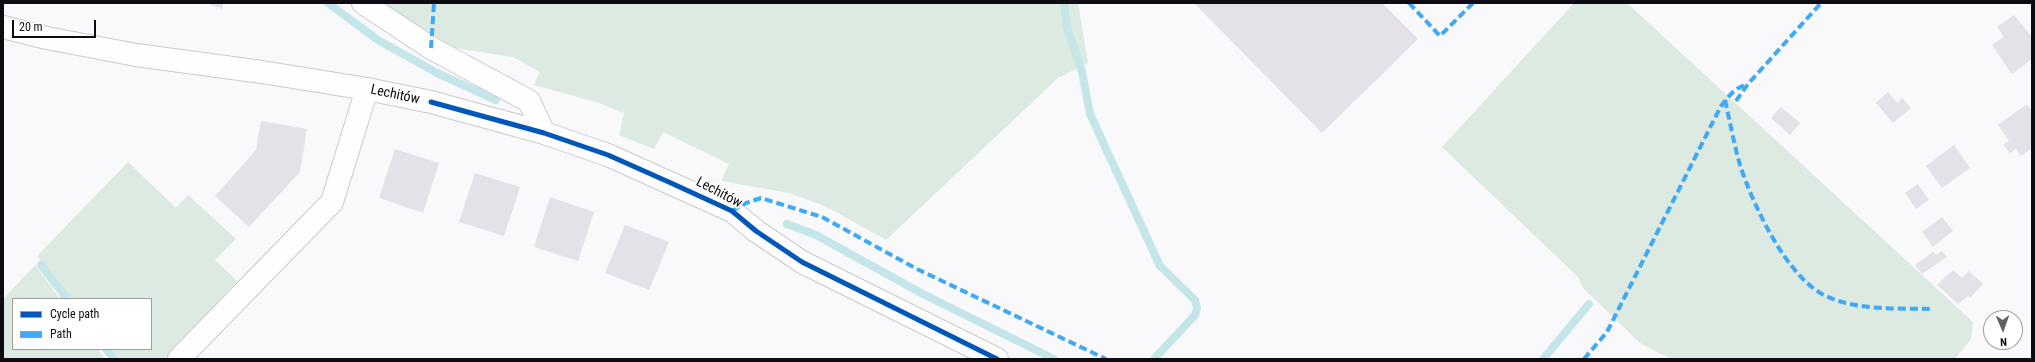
<!DOCTYPE html>
<meta charset="utf-8">
<style>
body{margin:0}
#map{position:relative;width:2035px;height:362px;overflow:hidden;background:#f9f8fb;font-family:"Roboto Condensed",sans-serif}
canvas{display:block}
.frame{position:absolute;inset:0;border:4px solid #0f0b12;pointer-events:none}
.legend{position:absolute;left:12px;top:298px;width:140px;height:52px;box-sizing:border-box;background:#fff;border:1px solid #9f9da0;margin:0;padding:5px 7px;list-style:none;font-size:12px;color:#0f0b12}
.legend li{display:flex;align-items:center;gap:8px;height:20px}
.legend b{width:20px;border:1px solid #9f9da0}
.north{position:absolute;left:1983px;top:310px;width:40px;height:40px;box-sizing:border-box;background:#fff;border:1px solid #9f9da0;border-radius:50%;rotate:178deg;font-size:11px;font-weight:700;line-height:16px;text-align:center;color:#0f0b12}
.north::after{content:'';display:block;margin:auto;width:14px;height:18px;background:#615e64;clip-path:polygon(50% 0,100% 100%,50% 72%,0 100%)}
.scale{position:absolute;left:12px;top:20px;width:84px;height:18px;box-sizing:border-box;border:2px solid #0f0b12;border-top:0;padding-left:5px;font-size:12px;line-height:14px;white-space:nowrap;color:#0f0b12;-webkit-text-stroke:3px #fff;paint-order:stroke}
</style>
<div id="map">
<canvas width="2035" height="362"></canvas>
<div class="frame"></div>
<ul class="legend">
<li><b style="height:5px;background:#0057b8"></b>Cycle path</li>
<li><b style="height:5px;background:#3fa9f5"></b>Path</li>
</ul>
<div class="north">N</div>
<div class="scale">20 m</div>
</div>
<script>
const ctx = document.querySelector('canvas').getContext('2d');
ctx.lineJoin = 'round';
function fillPath(path, color) { ctx.fillStyle = color; ctx.fill(path, 'evenodd'); }
function strokePath(path, color, width, dash) { ctx.strokeStyle = color; ctx.lineWidth = width; ctx.lineCap = dash ? 'butt' : 'round'; ctx.setLineDash(dash || []); ctx.stroke(path); }
function write(font, color, halo, rows, align = 'center') {
  ctx.font = font + ' "Roboto Condensed",sans-serif'; ctx.lineWidth = 4; ctx.setLineDash([]); ctx.textBaseline = 'middle'; ctx.strokeStyle = halo; ctx.fillStyle = color; for (const [text, x, y, turn = 0] of rows) {
    ctx.save(); ctx.translate(x, y); ctx.rotate((+turn || 0) * Math.PI / 180); ctx.textAlign = isNaN(turn) ? turn : align; if (halo) ctx.strokeText(text, 0, 0); ctx.fillText(text, 0, 0); ctx.restore();
  }
}
const green = new Path2D(`
 M 383,3 L 1078,3 L 1088,63 L 1058,78 L 886,240 L 827,207 L 789,193 L 721,181 L 729,164 L 663,132 L 654,149 L 619,135 L 624,113 L 599,103 L 534,85 L 540,72 L 513,57 L 454,48 Z
 M 1574,3 L 1627,3 L 1973,322 L 1971,339 L 1955,359 L 1671,359 L 1640,343 L 1584,289 L 1578,277 L 1442,147 Z
 M 128,162 L 176,208 L 188,195 L 236,239 L 215,260 L 237,281 L 165,359 L 118,359 L 110,349 L 151,349 L 151,299 L 71,299 L 37,256 Z
 M 35,265 L 60,299 L 13,299 L 13,349 L 98,349 L 105,359 L 3,359 L 3,299 Z`);
const stream = new Path2D(`
 M 328,3 L 378,40 L 437,73 L 496,100
 M 1064,3 L 1067,27 L 1082,72 L 1090,114 L 1160,266 L 1195,300 L 1197,308 L 1195,315 L 1154,359
 M 787,224 L 816,235 L 923,294 L 1054,359
 M 41,265 L 67,299
 M 106,349 L 114,359
 M 1543,359 L 1589,304`);
const building = new Path2D(`
 M 206,3 L 224,3 L 222,9 Z
 M 1194,3 L 1382,3 L 1418,39 L 1322,133 Z
 M 2014,15 L 2032,37 L 2032,59 L 2012,74 L 1992,45 L 2004,37 L 1997,27 Z
 M 1888,92 L 1898,103 L 1902,98 L 1911,108 L 1893,123 L 1876,103 Z
 M 2027,104 L 2032,112 L 2032,148 L 2021,156 L 2016,149 L 2010,153 L 2003,145 L 2009,141 L 1998,125 Z
 M 1781,107 L 1800,123 L 1790,135 L 1771,118 Z
 M 261,121 L 307,129 L 300,172 L 249,227 L 215,196 L 256,150 Z
 M 1954,145 L 1970,168 L 1942,188 L 1926,166 Z
 M 395,149 L 439,163 L 423,213 L 379,198 Z
 M 475,173 L 520,187 L 504,236 L 459,222 Z
 M 1918,184 L 1929,200 L 1916,209 L 1905,193 Z
 M 550,197 L 594,212 L 578,261 L 534,247 Z
 M 1942,217 L 1953,231 L 1933,247 L 1922,232 Z
 M 625,225 L 669,242 L 649,290 L 605,273 Z
 M 1942,251 L 1947,257 L 1922,274 L 1915,265 L 1933,252 L 1936,255 Z
 M 1953,270 L 1962,278 L 1969,271 L 1983,284 L 1970,298 L 1968,296 L 1958,304 L 1937,285 Z`);
const minor = new Path2D(`
 M 363,3 L 431,48 L 529,101 L 544,133
 M 3,27 L 47,38 L 136,55 L 262,72 L 367,89 L 431,102 L 544,133 L 608,155 L 732,211 L 756,231 L 802,262 L 997,359
 M 179,359 L 332,202 L 367,89`);
const quiet = new Path2D(`
 M 1409,3 L 1440,36 L 1473,3
 M 431,48 L 434,3
 M 1725,100 C 1730,122 1734,144 1740,165 C 1753,205 1785,273 1822,294 C 1854,311 1895,308 1930,309
 M 1736,101 L 1748,84 L 1821,3
 M 732,211 L 746,203 L 761,198 L 822,217 L 917,269 L 1106,359
 M 1584,359 L 1607,332 L 1721,106 C 1729,96 1735,87 1748,84`);
const cycleway = new Path2D(`
 M 431,102 L 544,133 L 608,155 L 671,183 L 732,211 L 756,231 L 802,262 L 997,359`);
const streetNames = [
 ["Lechitów",395,95,12],
 ["Lechitów",719,193,28]
];
fillPath(green, '#dceae1');
strokePath(stream, '#c4e6e9', 8);
fillPath(building, '#e4e1e8');
strokePath(minor, '#ccc9cf', 24);
strokePath(minor, '#fefefe', 22);
strokePath(quiet, '#3fa9f5', 4, [8, 4]);
strokePath(cycleway, '#0057b8', 5);
write('14px', '#0f0b12', '#fff', streetNames);
</script>
